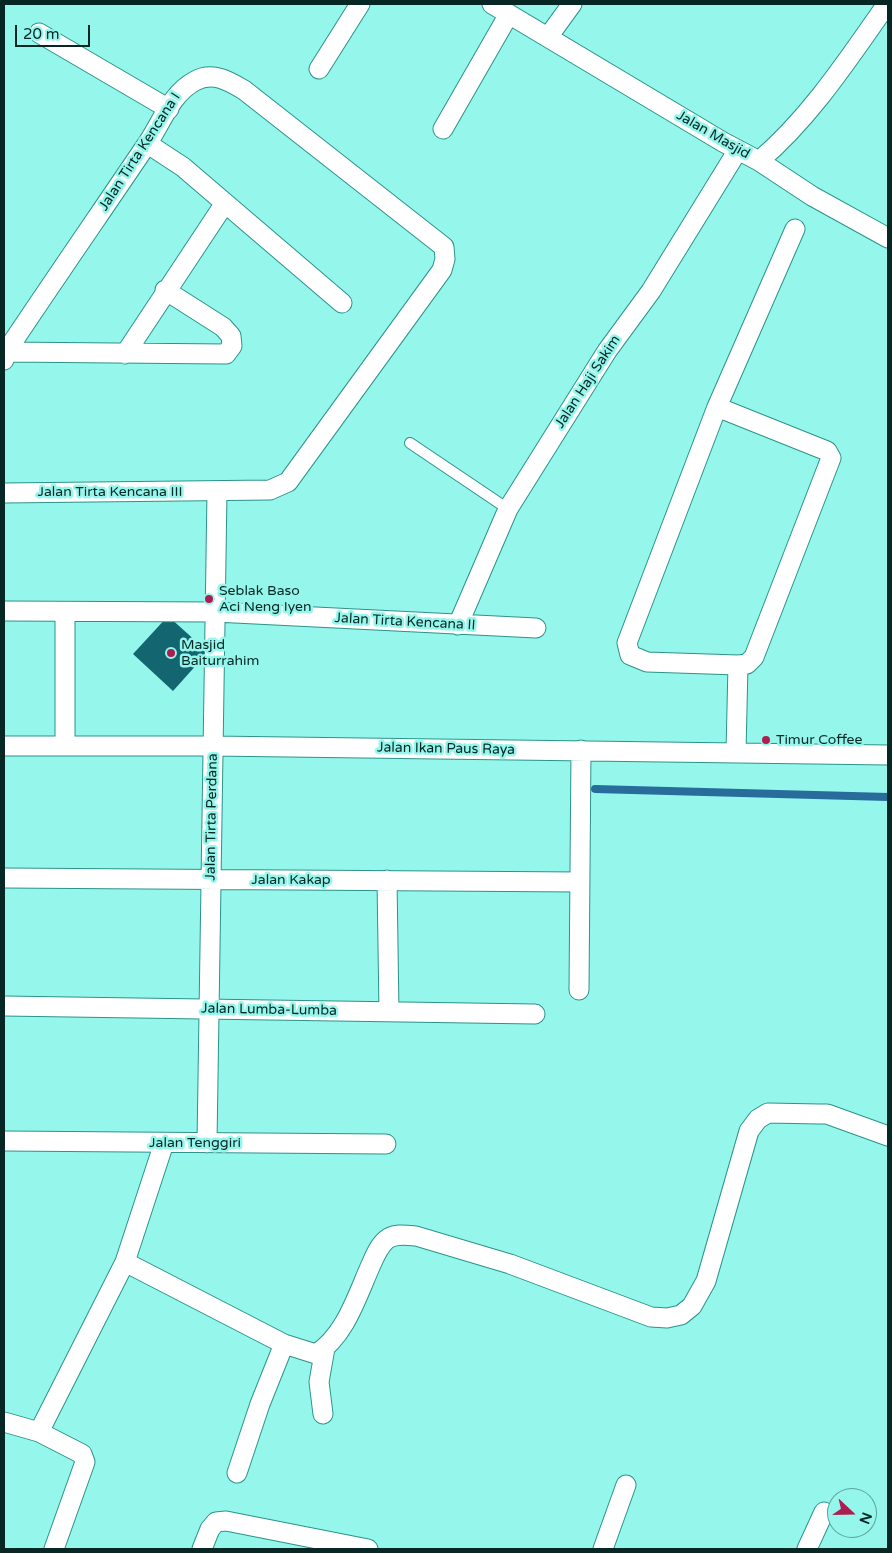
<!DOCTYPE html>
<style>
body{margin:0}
#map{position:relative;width:892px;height:1553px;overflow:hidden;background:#95f6ec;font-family:"Varela Round",sans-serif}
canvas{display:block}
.frame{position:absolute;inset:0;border:5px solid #072725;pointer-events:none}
.north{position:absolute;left:827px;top:1488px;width:50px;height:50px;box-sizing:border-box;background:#95f6ec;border:1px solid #5ca39c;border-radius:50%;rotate:111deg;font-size:14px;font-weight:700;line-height:20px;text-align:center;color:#072725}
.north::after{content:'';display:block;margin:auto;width:18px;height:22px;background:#ae1d4f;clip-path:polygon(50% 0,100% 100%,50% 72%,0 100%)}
.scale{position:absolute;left:15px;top:25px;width:75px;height:22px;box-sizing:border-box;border:2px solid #072725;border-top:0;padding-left:6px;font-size:15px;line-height:18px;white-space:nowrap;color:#072725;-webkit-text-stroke:4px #95f6ec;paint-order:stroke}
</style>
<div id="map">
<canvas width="892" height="1553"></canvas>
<div class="frame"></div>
<div class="north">N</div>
<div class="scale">20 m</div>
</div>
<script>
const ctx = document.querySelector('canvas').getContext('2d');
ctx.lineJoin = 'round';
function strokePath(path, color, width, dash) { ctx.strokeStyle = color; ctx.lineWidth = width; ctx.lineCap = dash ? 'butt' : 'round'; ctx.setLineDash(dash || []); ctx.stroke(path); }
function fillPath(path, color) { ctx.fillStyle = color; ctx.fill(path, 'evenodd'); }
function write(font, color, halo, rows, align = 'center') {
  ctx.font = font + ' "Varela Round",sans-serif'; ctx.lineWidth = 5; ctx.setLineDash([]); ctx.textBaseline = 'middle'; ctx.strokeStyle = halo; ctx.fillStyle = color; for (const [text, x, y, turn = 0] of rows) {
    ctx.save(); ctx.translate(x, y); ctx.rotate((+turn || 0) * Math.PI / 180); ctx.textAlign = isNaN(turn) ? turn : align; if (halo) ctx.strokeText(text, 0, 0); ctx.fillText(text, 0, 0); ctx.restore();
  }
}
const stream = new Path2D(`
 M 595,789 L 888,797`);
const building = new Path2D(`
 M 168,616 L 208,652 L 173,691 L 133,654 Z`);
const lane = new Path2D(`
 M 410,443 L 508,509`);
const street = new Path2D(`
 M 492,4 L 723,142 L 759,161 C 810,118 849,58 887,4
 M 39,33 L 169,109
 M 548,37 L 572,4
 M 319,69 L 360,4
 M 443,129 L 509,14
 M 148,144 L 183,167 L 342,303
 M 759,161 L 812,196 L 888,238
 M 6,352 L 226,354 L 232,346 L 231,336 L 223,327 L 165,290
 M 125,354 L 225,203
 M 4,360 L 6,352 C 52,283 99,215 145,147 C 161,125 170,94 195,81 C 212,71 229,81 244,90 L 444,247 L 445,259 L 442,270 L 288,482 L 270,490 L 4,493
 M 717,407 L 827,451 L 831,458 L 754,657 L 747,664 L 738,665 L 647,662 L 630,655 L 627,643 L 717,407 L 795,229
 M 4,611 L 215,612 L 536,628
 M 65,612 L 65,745
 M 458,625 L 508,509 L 607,351 L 651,291 L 738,150
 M 4,746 L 213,746 L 888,755
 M 736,752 L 738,665
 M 4,878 L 579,882
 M 387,880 L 389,1012
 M 579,990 L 581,750
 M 4,1006 L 535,1014
 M 4,1141 L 386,1144
 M 207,1143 L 217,492
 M 125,1262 L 284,1344 L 316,1354 C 345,1336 357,1296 370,1267 C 374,1258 378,1247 386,1240 C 394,1233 406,1235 416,1236 L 510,1264 L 651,1317 L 667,1318 L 681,1315 L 692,1306 L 706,1281 L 749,1131 L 758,1119 L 768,1113 L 819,1114 L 827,1114 L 888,1136
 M 323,1414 L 319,1382 L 325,1348
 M 4,1422 L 39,1432 L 82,1454 L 85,1462 L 54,1549
 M 39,1432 L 125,1262 L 164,1143
 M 237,1473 L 260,1404 L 284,1344
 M 202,1549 L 210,1529 L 216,1522 L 226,1521 L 368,1549
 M 603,1549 L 626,1485
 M 807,1549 L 824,1512`);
const markers = [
 [209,599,5,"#ae1d4f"],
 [171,653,5,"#ae1d4f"],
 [766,740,5,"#ae1d4f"]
];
const streetNames = [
 ["Jalan Masjid",713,135,30],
 ["Jalan Tirta Kencana I",140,152,-57],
 ["Jalan Haji Sakim",588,382,-57],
 ["Jalan Tirta Kencana III",110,492],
 ["Jalan Tirta Kencana II",405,622,3],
 ["Jalan Ikan Paus Raya",446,749,1],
 ["Jalan Tirta Perdana",212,817,-89],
 ["Jalan Kakap",291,880],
 ["Jalan Lumba-Lumba",269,1010,1],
 ["Jalan Tenggiri",195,1143]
];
const poiNames = [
 ["Seblak Baso",219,591],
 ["Aci Neng Iyen",219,607],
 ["Masjid",181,645],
 ["Baiturrahim",181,661],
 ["Timur Coffee",776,740]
];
strokePath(stream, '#286c9c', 8);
fillPath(building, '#13656f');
strokePath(lane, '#2b938b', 12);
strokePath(street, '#2b938b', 21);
strokePath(lane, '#fff', 10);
strokePath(street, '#fff', 19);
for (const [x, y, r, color] of markers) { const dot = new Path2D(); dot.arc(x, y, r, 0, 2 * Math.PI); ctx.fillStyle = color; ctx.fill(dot); strokePath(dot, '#95f6ec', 2); }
write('14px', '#072725', '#95f6ec', streetNames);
write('14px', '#072725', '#95f6ec', poiNames, 'left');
</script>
